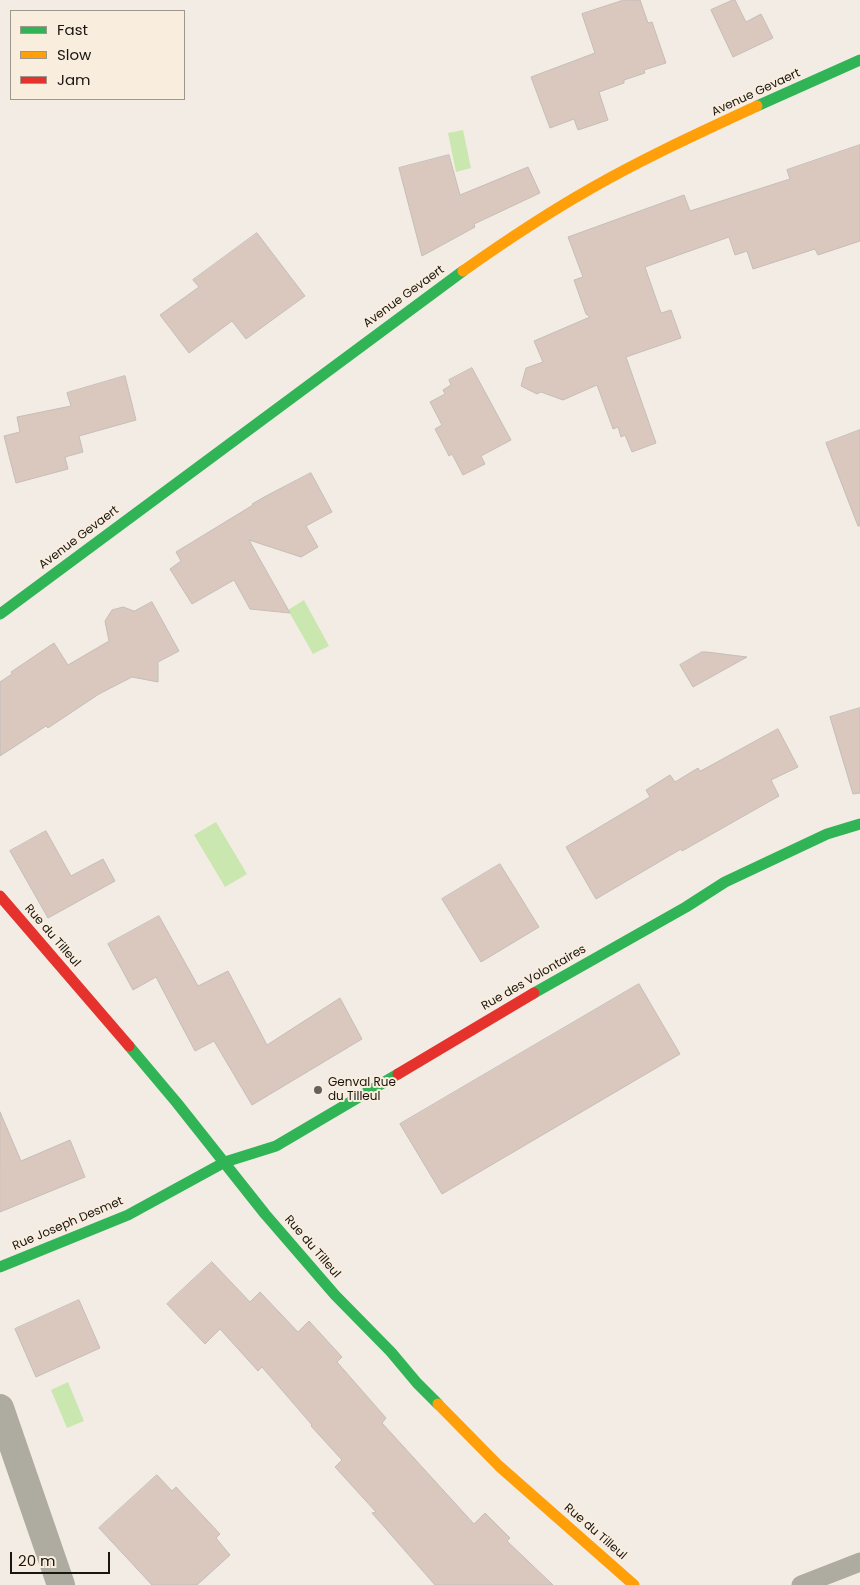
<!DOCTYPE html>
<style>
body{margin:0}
#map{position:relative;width:860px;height:1585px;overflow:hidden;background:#f3ece4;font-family:Poppins,sans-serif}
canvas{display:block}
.legend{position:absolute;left:10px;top:10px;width:175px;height:90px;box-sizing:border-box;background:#f9edde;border:1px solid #9f978c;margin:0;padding:6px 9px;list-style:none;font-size:15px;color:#191510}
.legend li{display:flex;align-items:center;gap:10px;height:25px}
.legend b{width:25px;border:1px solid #9f978c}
.scale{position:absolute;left:10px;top:1552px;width:100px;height:22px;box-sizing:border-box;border:2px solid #191510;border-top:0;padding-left:6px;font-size:15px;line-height:18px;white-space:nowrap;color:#191510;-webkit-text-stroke:4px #f9edde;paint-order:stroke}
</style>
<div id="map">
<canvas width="860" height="1585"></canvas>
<ul class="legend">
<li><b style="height:6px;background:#30b455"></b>Fast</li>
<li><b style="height:6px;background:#ff9f0a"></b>Slow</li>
<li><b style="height:6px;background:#e5322d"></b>Jam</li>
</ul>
<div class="scale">20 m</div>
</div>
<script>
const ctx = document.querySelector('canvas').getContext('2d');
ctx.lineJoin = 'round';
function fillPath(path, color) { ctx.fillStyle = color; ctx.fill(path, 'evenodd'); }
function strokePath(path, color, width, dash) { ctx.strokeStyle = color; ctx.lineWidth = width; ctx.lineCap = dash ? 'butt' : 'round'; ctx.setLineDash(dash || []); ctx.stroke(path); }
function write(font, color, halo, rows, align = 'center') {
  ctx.font = font + ' Poppins,sans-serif'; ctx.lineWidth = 4; ctx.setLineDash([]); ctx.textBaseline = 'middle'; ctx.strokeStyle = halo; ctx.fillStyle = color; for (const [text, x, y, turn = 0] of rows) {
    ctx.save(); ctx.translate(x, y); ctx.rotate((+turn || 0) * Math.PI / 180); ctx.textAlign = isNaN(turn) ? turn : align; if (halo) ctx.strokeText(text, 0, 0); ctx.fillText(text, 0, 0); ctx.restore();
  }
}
const water = new Path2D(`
 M 463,130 L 471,168 L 456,172 L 448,133 Z
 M 304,600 L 329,646 L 313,654 L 288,610 Z
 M 216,822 L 247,874 L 225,887 L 194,835 Z
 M 68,1382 L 84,1421 L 67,1428 L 51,1390 Z`);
const building = new Path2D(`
 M 624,0 L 640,0 L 648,23 L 652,22 L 666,63 L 644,70 L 645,73 L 624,80 L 624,83 L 599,92 L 608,120 L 578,130 L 574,119 L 550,128 L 531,77 L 595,53 L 582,14 Z
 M 733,0 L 735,0 L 746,22 L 761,14 L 773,38 L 733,57 L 711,10 Z
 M 860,145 L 860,241 L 818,255 L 815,249 L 753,269 L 747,251 L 735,255 L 729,237 L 645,267 L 661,313 L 671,310 L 681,338 L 626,357 L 656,443 L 632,452 L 625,435 L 621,437 L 618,427 L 613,429 L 597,385 L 563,400 L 541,392 L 537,394 L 521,386 L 526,368 L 543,362 L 534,341 L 590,317 L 586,314 L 574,280 L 583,277 L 568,237 L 684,195 L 690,211 L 790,179 L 787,170 Z
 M 449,155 L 460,195 L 528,167 L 540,193 L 474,224 L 475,227 L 422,256 L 399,168 Z
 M 257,233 L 305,296 L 246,339 L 232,321 L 189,353 L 160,315 L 199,287 L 193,280 Z
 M 472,368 L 511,440 L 481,456 L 485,464 L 463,475 L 452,454 L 449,456 L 435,429 L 442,425 L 430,402 L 445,394 L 443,390 L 451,385 L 449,380 Z
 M 125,376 L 136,420 L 79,436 L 83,452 L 65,457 L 68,469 L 16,483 L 4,436 L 20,432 L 17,417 L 71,406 L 67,393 Z
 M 860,430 L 860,526 L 858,526 L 826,443 Z
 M 311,473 L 332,512 L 306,526 L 318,547 L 301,557 L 249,540 L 290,613 L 250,609 L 234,580 L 192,604 L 170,569 L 181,561 L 176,552 L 253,505 L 252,504 L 266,496 Z
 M 152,602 L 179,651 L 158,662 L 158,682 L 132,677 L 99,694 L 48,728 L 46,726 L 0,756 L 0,682 L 12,674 L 11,672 L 54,643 L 68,665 L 109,641 L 105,621 L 112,610 L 123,607 L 134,611 Z
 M 702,652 L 707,652 L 747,657 L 693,687 L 680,665 Z
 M 860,708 L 860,793 L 853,794 L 830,717 Z
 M 778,729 L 798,767 L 771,780 L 779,796 L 682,851 L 681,849 L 596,899 L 566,847 L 650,797 L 646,790 L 670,775 L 675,782 L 698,768 L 700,771 Z
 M 46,831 L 71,876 L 103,859 L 115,881 L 48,918 L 10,851 Z
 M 500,864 L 539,927 L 481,962 L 442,899 Z
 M 159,916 L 198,986 L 228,971 L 267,1045 L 340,998 L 362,1039 L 252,1105 L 214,1041 L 195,1051 L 156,977 L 133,990 L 108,944 Z
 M 639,984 L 680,1054 L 442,1194 L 400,1124 Z
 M 0,1112 L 21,1161 L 70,1140 L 85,1177 L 0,1212 Z
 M 212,1262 L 250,1302 L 260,1292 L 298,1332 L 309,1321 L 342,1357 L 337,1362 L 386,1418 L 382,1423 L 474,1524 L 485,1513 L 510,1538 L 507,1541 L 553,1585 L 435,1585 L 372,1513 L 376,1512 L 335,1467 L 342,1460 L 311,1426 L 312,1425 L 262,1367 L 258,1371 L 220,1329 L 205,1344 L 167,1304 Z
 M 79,1300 L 100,1348 L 36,1377 L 15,1329 Z
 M 157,1475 L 172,1491 L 176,1487 L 220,1534 L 216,1538 L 230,1555 L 197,1585 L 152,1585 L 99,1528 Z`);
const lane = new Path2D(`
 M 801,1585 L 860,1562`);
const street = new Path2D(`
 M 0,1408 L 61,1585`);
const fast = new Path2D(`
 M 757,106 L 860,60
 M 0,614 L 463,271
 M 534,993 L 686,907 L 725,882 L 827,834 L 860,824
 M 129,1046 L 177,1103 L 265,1214 L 335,1295 L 391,1352 L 417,1383 L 438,1404
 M 0,1267 L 128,1215 L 225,1162 L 276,1146 L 398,1074`);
const slow = new Path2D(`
 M 463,271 C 504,242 546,214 590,189 C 644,158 701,132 757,106
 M 438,1404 L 499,1466 L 634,1585`);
const jam = new Path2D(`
 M 0,896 L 129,1046
 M 398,1074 L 534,993`);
const markers = [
 [318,1090,5,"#65605a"]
];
const streetNames = [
 ["Avenue Gevaert",756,93,-25],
 ["Avenue Gevaert",404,297,-36],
 ["Avenue Gevaert",79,538,-37],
 ["Rue du Tilleul",52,936,49],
 ["Rue des Volontaires",534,978,-30],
 ["Rue Joseph Desmet",68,1224,-23],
 ["Rue du Tilleul",312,1247,49],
 ["Rue du Tilleul",595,1532,41]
];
const poiNames = [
 ["Genval Rue",328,1083],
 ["du Tilleul",328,1097]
];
fillPath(water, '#cae7b0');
fillPath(building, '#dac7be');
strokePath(building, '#c4beb9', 1);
strokePath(lane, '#aeaba0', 19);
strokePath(street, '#aeaba0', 28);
strokePath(fast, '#30b455', 11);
strokePath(slow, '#ff9f0a', 11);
strokePath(jam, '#e5322d', 11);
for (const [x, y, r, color] of markers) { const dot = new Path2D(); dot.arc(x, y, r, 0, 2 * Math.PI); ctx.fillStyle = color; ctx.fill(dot); strokePath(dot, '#f9edde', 2); }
write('12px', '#191510', '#f9edde', streetNames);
write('12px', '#191510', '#f9edde', poiNames, 'left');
</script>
